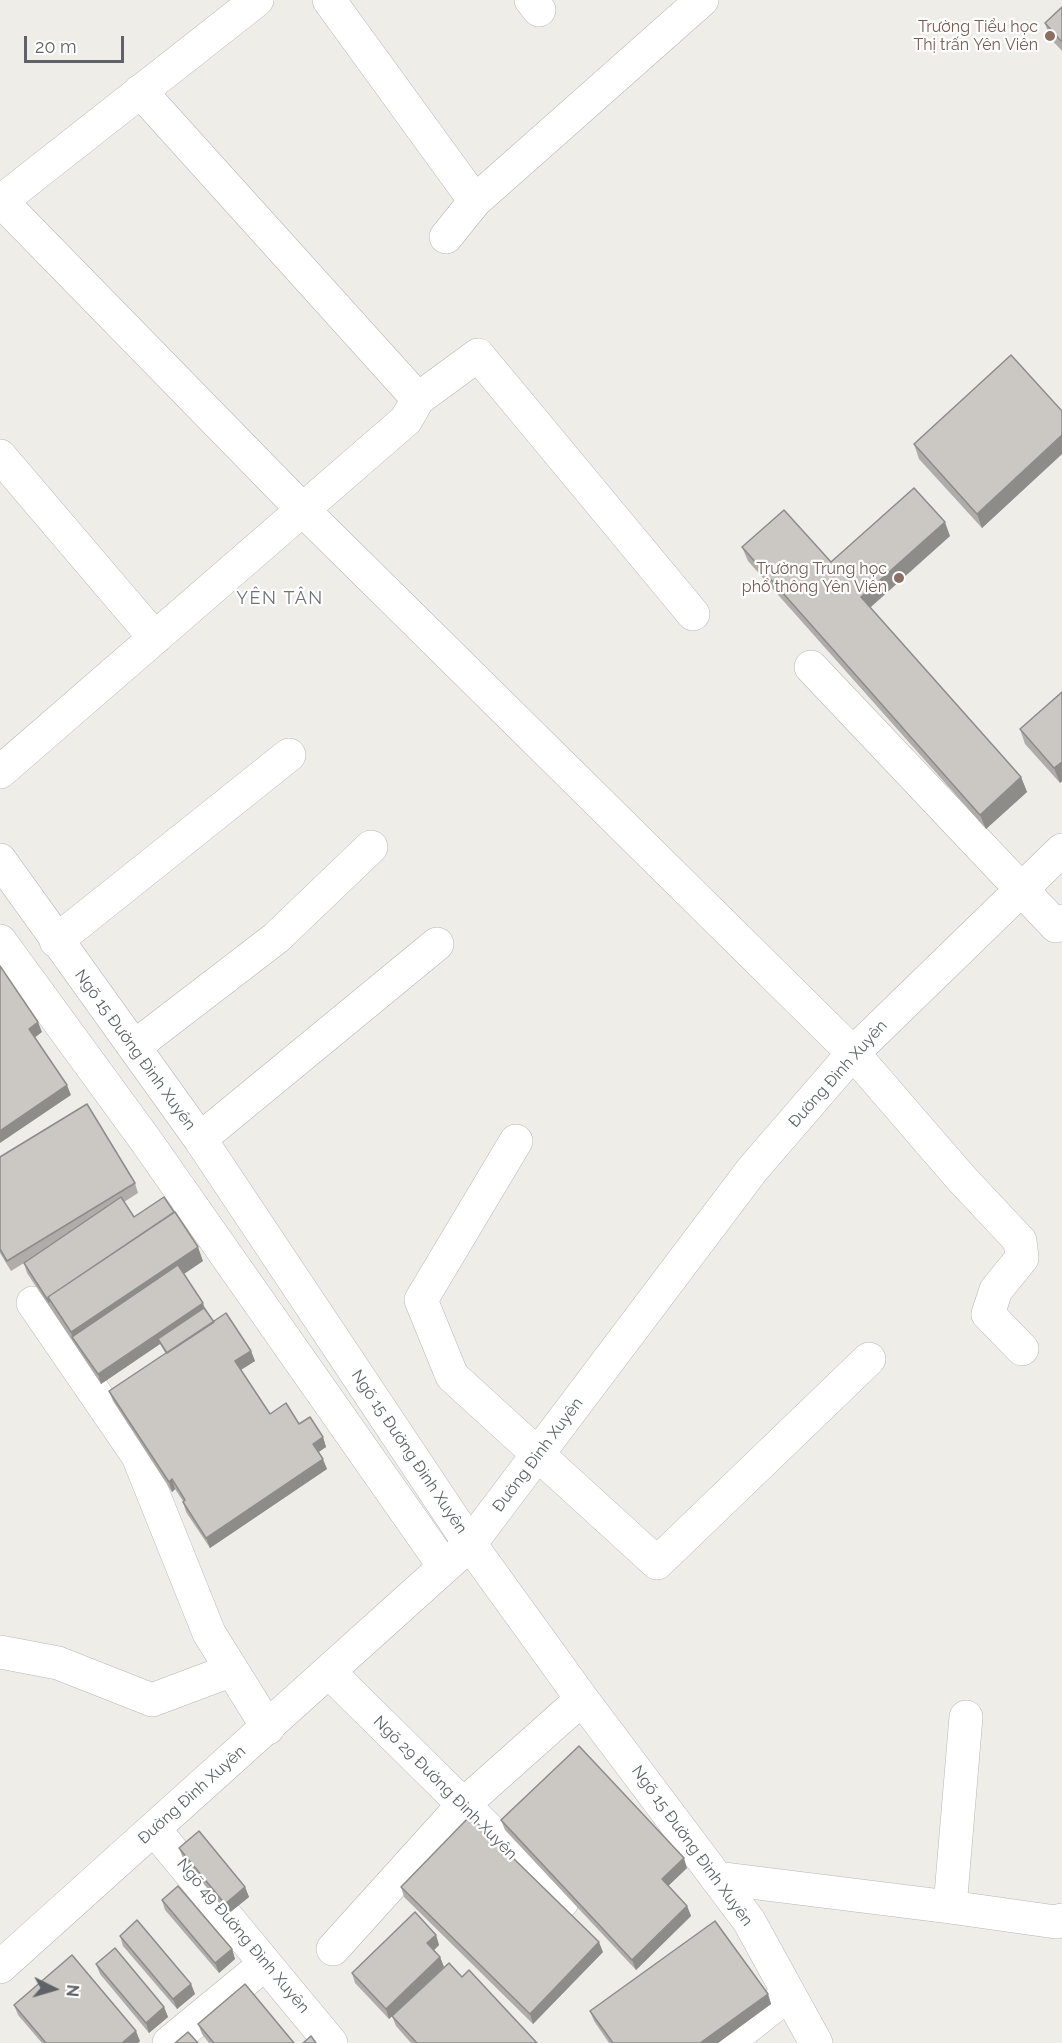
<!DOCTYPE html>
<meta charset="utf-8">
<style>
body{margin:0}
#map{position:relative;width:1062px;height:2043px;overflow:hidden;background:#efede7;font-family:Raleway,sans-serif}
canvas{display:block}
.north{position:absolute;left:24px;top:1959px;width:60px;height:60px;-webkit-text-stroke:4px #fff;paint-order:stroke;rotate:95deg;font-size:16px;font-weight:700;line-height:24px;text-align:center;color:#5f6266}
.north::after{content:'';display:block;margin:auto;width:21px;height:27px;background:#5f6266;clip-path:polygon(50% 0,100% 100%,50% 72%,0 100%)}
.scale{position:absolute;left:24px;top:36px;width:100px;height:27px;box-sizing:border-box;border:3px solid #5f6266;border-top:0;padding-left:8px;font-size:18px;line-height:21px;white-space:nowrap;color:#5f6266;-webkit-text-stroke:4px #fff;paint-order:stroke}
</style>
<div id="map">
<canvas width="1062" height="2043"></canvas>
<div class="north">N</div>
<div class="scale">20 m</div>
</div>
<script>
const ctx = document.querySelector('canvas').getContext('2d');
ctx.lineJoin = 'round';
function strokePath(path, color, width, dash) { ctx.strokeStyle = color; ctx.lineWidth = width; ctx.lineCap = dash ? 'butt' : 'round'; ctx.setLineDash(dash || []); ctx.stroke(path); }
function fillPath(path, color) { ctx.fillStyle = color; ctx.fill(path, 'evenodd'); }
function write(font, color, halo, rows, align = 'center') {
  ctx.font = font + ' Raleway,sans-serif'; ctx.lineWidth = 4.5; ctx.setLineDash([]); ctx.textBaseline = 'middle'; ctx.strokeStyle = halo; ctx.fillStyle = color; for (const [text, x, y, turn = 0] of rows) {
    ctx.save(); ctx.translate(x, y); ctx.rotate((+turn || 0) * Math.PI / 180); ctx.textAlign = isNaN(turn) ? turn : align; if (halo) ctx.strokeText(text, 0, 0); ctx.fillText(text, 0, 0); ctx.restore();
  }
}
const minor = new Path2D(`
 M 329,0 L 475,201
 M 531,0 L 539,10
 M 140,91 L 418,399
 M 0,200 L 303,510 L 853,1053 L 961,1178 L 1020,1241 L 1022,1258 L 996,1290 L 988,1314 L 1022,1349
 M 0,202 L 257,0
 M 446,237 L 475,201 L 702,0
 M 0,456 L 155,638
 M 811,667 L 1056,926 L 1062,921
 M 0,772 L 406,420 L 418,399 L 478,355 L 693,614
 M 0,860 L 200,1139 L 470,1544 L 582,1699 L 749,1921 L 816,2043
 M 0,941 L 144,1138 L 444,1566
 M 56,941 L 289,755
 M 134,1047 L 276,938 L 371,847
 M 200,1139 L 437,944
 M 516,1141 L 421,1300 L 452,1376 L 657,1563 L 869,1359
 M 33,1303 L 138,1456 L 209,1633 L 268,1728
 M 0,1652 L 58,1663 L 152,1700 L 232,1670
 M 329,1672 L 562,1902
 M 154,1829 L 331,2043
 M 717,1878 L 950,1907 L 966,1717
 M 950,1907 L 1056,1922 L 1062,1920
 M 333,1949 L 462,1806 L 582,1699
 M 0,1967 L 470,1544 L 752,1170 L 853,1053 L 1062,850
 M 169,2043 L 265,1964
 M 727,2043 L 789,1994`);
const wall = new Path2D(`
 M 1062,7 L 1062,51 L 1050,38 L 1045,23 Z
 M 1062,411 L 1062,454 L 982,528 L 919,459 L 914,444 Z
 M 950,536 L 870,608 L 1021,777 L 1027,792 L 986,829 L 748,561 L 742,547 L 831,562 Z
 M 1062,692 L 1062,781 L 1060,783 L 1025,744 L 1020,729 Z
 M 0,1157 L 135,1183 L 138,1193 L 124,1202 L 134,1217 L 203,1261 L 184,1274 L 214,1322 L 251,1351 L 255,1361 L 241,1370 L 270,1414 L 299,1424 L 323,1437 L 326,1447 L 318,1452 L 327,1469 L 210,1548 L 186,1512 L 183,1502 L 183,1501 L 175,1489 L 172,1492 L 113,1401 L 109,1391 L 166,1354 L 160,1344 L 101,1384 L 27,1273 L 24,1263 L 11,1271 L 0,1253 Z
 M 501,1820 L 687,1868 L 668,1886 L 687,1906 L 691,1916 L 636,1970 L 505,1830 Z
 M 179,1848 L 245,1887 L 249,1897 L 228,1914 L 183,1858 Z
 M 401,1887 L 603,1952 L 533,2024 L 404,1897 Z
 M 162,1900 L 232,1949 L 235,1959 L 219,1973 L 165,1910 Z
 M 436,1935 L 439,1945 L 434,1950 L 440,1957 L 444,1967 L 389,2019 L 355,1983 L 352,1973 Z
 M 120,1936 L 191,1984 L 195,1994 L 177,2009 L 123,1946 Z
 M 96,1964 L 164,2007 L 168,2017 L 149,2033 L 100,1974 Z
 M 462,1977 L 537,2043 L 411,2043 L 396,2026 L 392,2016 Z
 M 768,1994 L 771,2004 L 718,2043 L 609,2043 L 594,2021 L 590,2011 Z
 M 14,2005 L 140,2041 L 138,2043 L 42,2043 L 18,2015 Z
 M 198,2024 L 294,2043 L 209,2043 L 202,2034 Z`);
const shadedWall = new Path2D(`
 M 1062,435 L 1062,454 L 982,528 L 977,514 Z
 M 945,522 L 950,536 L 866,611 L 861,597 Z
 M 1062,762 L 1062,781 L 1060,783 L 1054,768 Z
 M 1021,777 L 1027,792 L 986,829 L 980,815 Z
 M 38,1022 L 42,1032 L 33,1039 L 29,1029 Z
 M 67,1085 L 71,1095 L 0,1143 L 0,1131 Z
 M 198,1247 L 203,1261 L 78,1345 L 72,1337 L 71,1332 Z
 M 203,1303 L 206,1313 L 158,1339 L 160,1344 L 101,1384 L 98,1374 Z
 M 251,1351 L 255,1361 L 239,1371 L 235,1361 Z
 M 323,1437 L 326,1447 L 316,1454 L 313,1444 Z
 M 323,1459 L 327,1469 L 210,1548 L 206,1538 Z
 M 172,1479 L 175,1489 L 172,1492 L 169,1482 Z
 M 684,1858 L 687,1868 L 665,1889 L 662,1879 Z
 M 245,1887 L 249,1897 L 228,1914 L 225,1904 Z
 M 687,1906 L 691,1916 L 636,1970 L 632,1960 Z
 M 436,1935 L 439,1945 L 431,1953 L 427,1943 Z
 M 599,1942 L 603,1952 L 533,2024 L 530,2014 Z
 M 232,1949 L 235,1959 L 219,1973 L 215,1963 Z
 M 440,1957 L 444,1967 L 389,2019 L 386,2009 Z
 M 191,1984 L 195,1994 L 177,2009 L 173,1999 Z
 M 768,1994 L 771,2004 L 718,2043 L 700,2043 Z
 M 164,2007 L 168,2017 L 149,2033 L 146,2023 Z
 M 136,2031 L 140,2041 L 138,2043 L 122,2043 Z`);
const building = new Path2D(`
 M 1062,7 L 1062,42 L 1045,23 Z
 M 1011,355 L 1062,411 L 1062,435 L 977,514 L 914,444 Z
 M 914,488 L 945,522 L 861,597 L 1021,777 L 980,815 L 742,547 L 784,510 L 831,562 Z
 M 1062,692 L 1062,762 L 1054,768 L 1020,729 Z
 M 0,966 L 38,1022 L 29,1029 L 67,1085 L 0,1131 Z
 M 87,1104 L 135,1183 L 7,1261 L 0,1249 L 0,1157 Z
 M 121,1197 L 134,1217 L 164,1197 L 174,1212 L 48,1297 L 49,1302 L 24,1263 Z
 M 175,1212 L 198,1247 L 71,1332 L 48,1297 Z
 M 178,1265 L 203,1303 L 98,1374 L 72,1337 Z
 M 204,1308 L 214,1322 L 167,1353 L 158,1339 Z
 M 226,1313 L 251,1351 L 235,1361 L 270,1414 L 286,1403 L 299,1424 L 310,1417 L 323,1437 L 313,1444 L 323,1459 L 206,1538 L 183,1502 L 185,1500 L 172,1479 L 169,1482 L 109,1391 Z
 M 579,1746 L 684,1858 L 662,1879 L 687,1906 L 632,1960 L 501,1820 Z
 M 470,1816 L 599,1942 L 530,2014 L 401,1887 Z
 M 199,1831 L 245,1887 L 225,1904 L 179,1848 Z
 M 178,1886 L 232,1949 L 215,1963 L 162,1900 Z
 M 415,1912 L 436,1935 L 427,1943 L 440,1957 L 386,2009 L 352,1973 Z
 M 137,1920 L 191,1984 L 173,1999 L 120,1936 Z
 M 715,1921 L 768,1994 L 700,2043 L 613,2043 L 590,2011 Z
 M 115,1948 L 164,2007 L 146,2023 L 96,1964 Z
 M 72,1955 L 136,2031 L 122,2043 L 46,2043 L 14,2005 Z
 M 449,1963 L 462,1977 L 469,1970 L 537,2043 L 417,2043 L 392,2016 Z
 M 245,1984 L 294,2043 L 214,2043 L 198,2024 Z
 M 188,2032 L 198,2043 L 175,2043 Z
 M 311,2036 L 316,2043 L 303,2043 Z`);
const markers = [
 [1050,36,6,"#8d6e63"],
 [899,578,6,"#8d6e63"]
];
const educationNames = [
 ["Trường Tiểu học",1038,27],
 ["Thị trấn Yên Viên",1038,45],
 ["Trường Trung học",887,569],
 ["phổ thông Yên Viên",887,587]
];
const streetNames = [
 ["Ngõ 15 Đường Đình Xuyên",135,1050,54],
 ["Đường Đình Xuyên",838,1074,-48],
 ["Ngõ 15 Đường Đình Xuyên",409,1452,56],
 ["Đường Đình Xuyên",538,1455,-53],
 ["Ngõ 29 Đường Đình Xuyên",445,1788,45],
 ["Đường Đình Xuyên",192,1795,-42],
 ["Ngõ 15 Đường Đình Xuyên",692,1846,54],
 ["Ngõ 49 Đường Đình Xuyên",243,1936,50]
];
const neighbourhoodNames = [
 ["YÊN TÂN",280,599]
];
strokePath(minor, '#b4b7ba', 34);
strokePath(minor, '#fff', 33);
fillPath(wall, '#afaca9');
fillPath(shadedWall, '#8e8c89');
fillPath(building, '#cbc8c4');
strokePath(building, '#8e8c89', 1.5);
for (const [x, y, r, color] of markers) { const dot = new Path2D(); dot.arc(x, y, r, 0, 2 * Math.PI); ctx.fillStyle = color; ctx.fill(dot); strokePath(dot, '#fff', 2); }
write('16px', '#785e54', '#fff', educationNames, 'right');
write('16px', '#5f6266', '#fff', streetNames);
ctx.letterSpacing = '1.5px';
write('18px', '#707478', '#fff', neighbourhoodNames);
ctx.letterSpacing = '0px';
</script>
